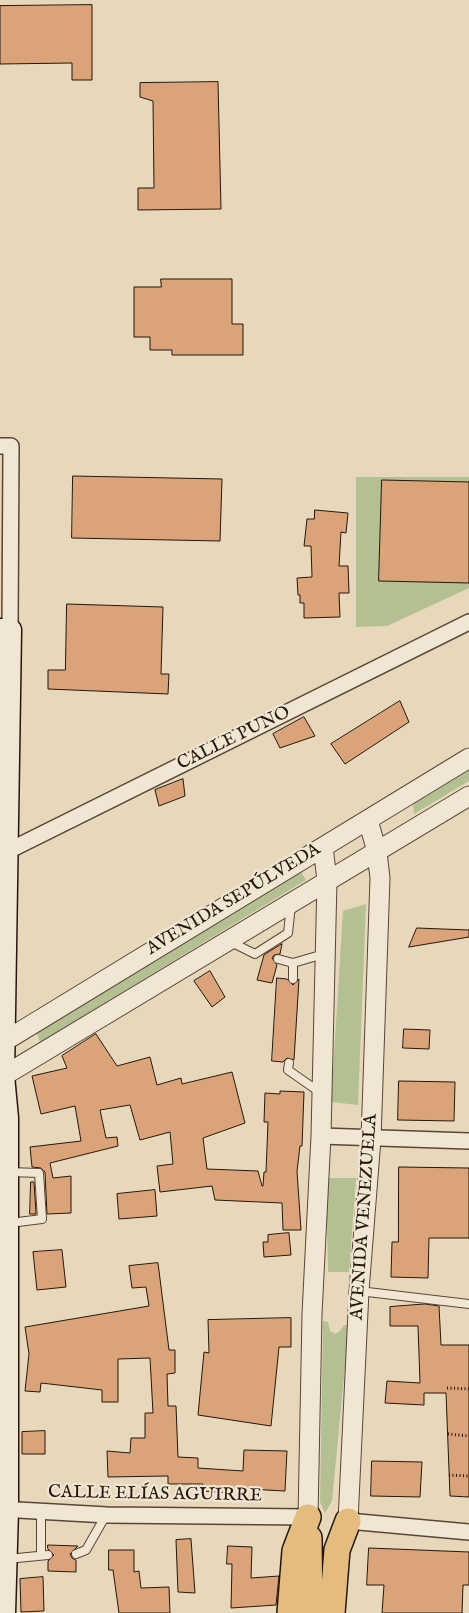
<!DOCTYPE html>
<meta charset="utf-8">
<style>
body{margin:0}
canvas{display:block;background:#e8d8bb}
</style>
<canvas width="469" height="1613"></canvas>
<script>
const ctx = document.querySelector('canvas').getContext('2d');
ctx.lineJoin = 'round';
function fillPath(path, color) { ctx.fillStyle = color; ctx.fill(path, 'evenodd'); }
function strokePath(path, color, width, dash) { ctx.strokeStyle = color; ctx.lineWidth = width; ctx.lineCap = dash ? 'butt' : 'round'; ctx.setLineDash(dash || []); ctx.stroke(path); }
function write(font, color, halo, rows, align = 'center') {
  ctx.font = font + ' "IM FELL English",serif'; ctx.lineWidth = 4.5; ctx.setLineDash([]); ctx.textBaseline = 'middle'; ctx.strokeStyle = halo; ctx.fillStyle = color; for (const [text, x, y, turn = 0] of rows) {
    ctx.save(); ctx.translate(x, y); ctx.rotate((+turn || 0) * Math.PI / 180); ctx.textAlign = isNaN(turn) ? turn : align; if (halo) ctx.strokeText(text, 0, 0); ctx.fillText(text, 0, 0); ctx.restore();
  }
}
const green = new Path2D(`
 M 356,477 L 469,477 L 469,588 L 387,626 L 356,627 Z
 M 469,769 L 469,781 L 414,814 L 413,802 Z
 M 300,870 L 306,880 L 40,1042 L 37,1033 Z
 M 366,904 L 358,1105 L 331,1102 L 343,911 Z
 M 326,1178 L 356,1178 L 349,1272 L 328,1272 Z
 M 323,1321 L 328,1322 L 330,1331 L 335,1334 L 340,1331 L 344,1325 L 349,1325 L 332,1501 L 325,1513 L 320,1502 Z`);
const building = new Path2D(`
 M 92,5 L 92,80 L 72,80 L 72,63 L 0,64 L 0,6 Z
 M 218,82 L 221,209 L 138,210 L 138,188 L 154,188 L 153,101 L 140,97 L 140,83 Z
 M 161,279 L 232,279 L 232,324 L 243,324 L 243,355 L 172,355 L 172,350 L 150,350 L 150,337 L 134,337 L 134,287 L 161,287 Z
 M 73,476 L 222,479 L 220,541 L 72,538 Z
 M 382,480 L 469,482 L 469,583 L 379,581 Z
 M 315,510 L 348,513 L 346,533 L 341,532 L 339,566 L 348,566 L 349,593 L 339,593 L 340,617 L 304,618 L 304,603 L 300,603 L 300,595 L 298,595 L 297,578 L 312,577 L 311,546 L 304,546 L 307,519 L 314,519 Z
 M 67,604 L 163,607 L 161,674 L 169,674 L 168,694 L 48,689 L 48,670 L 65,670 Z
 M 400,701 L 409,722 L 345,764 L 331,744 Z
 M 304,717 L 315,736 L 280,748 L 273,734 Z
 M 183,779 L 185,796 L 159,806 L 155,790 Z
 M 417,928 L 469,930 L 469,937 L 409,947 Z
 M 282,944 L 280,954 L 274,955 L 272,958 L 277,965 L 272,983 L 257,980 L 264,955 Z
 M 210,971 L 225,997 L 212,1007 L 194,981 Z
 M 277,978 L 287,979 L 293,985 L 299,979 L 294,1060 L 287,1058 L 283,1062 L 272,1061 Z
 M 404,1029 L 430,1030 L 429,1049 L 403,1048 Z
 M 96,1034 L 117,1066 L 150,1057 L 157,1085 L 181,1078 L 182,1084 L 232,1072 L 245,1123 L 203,1138 L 207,1169 L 258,1171 L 262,1186 L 263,1186 L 264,1172 L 266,1172 L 268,1122 L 264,1122 L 265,1093 L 280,1094 L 280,1091 L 304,1092 L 302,1146 L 300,1146 L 297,1171 L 301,1230 L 283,1230 L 282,1203 L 215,1200 L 212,1186 L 160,1192 L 157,1166 L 173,1164 L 170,1132 L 140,1140 L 130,1105 L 100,1110 L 106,1138 L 117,1137 L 118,1146 L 50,1163 L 53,1178 L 71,1176 L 71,1213 L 47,1214 L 45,1172 L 41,1168 L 32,1167 L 30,1147 L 81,1141 L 75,1106 L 41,1114 L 32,1076 L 67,1068 L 62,1056 Z
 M 399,1081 L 455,1082 L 454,1121 L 398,1120 Z
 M 399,1167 L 469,1168 L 469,1238 L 429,1238 L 428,1278 L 391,1277 L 392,1242 L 398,1242 Z
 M 31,1182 L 34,1182 L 36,1214 L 30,1214 Z
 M 155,1190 L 157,1216 L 119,1219 L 117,1194 Z
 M 289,1233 L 291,1255 L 264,1257 L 263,1242 L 268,1242 L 268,1235 Z
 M 62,1250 L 66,1287 L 37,1290 L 33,1252 Z
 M 158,1263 L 169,1350 L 175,1350 L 175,1373 L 167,1374 L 168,1406 L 176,1406 L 178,1457 L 198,1458 L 198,1468 L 243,1471 L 244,1450 L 287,1451 L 285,1491 L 230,1488 L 230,1493 L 202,1491 L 203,1484 L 168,1484 L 168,1476 L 108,1477 L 107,1451 L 130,1453 L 131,1438 L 145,1438 L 145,1413 L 153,1413 L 150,1358 L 118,1359 L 118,1402 L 102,1402 L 102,1390 L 41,1383 L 40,1392 L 25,1391 L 29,1354 L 25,1327 L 149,1306 L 146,1287 L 132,1288 L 129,1266 Z
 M 425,1304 L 439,1306 L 441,1345 L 469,1345 L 469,1497 L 450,1496 L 446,1393 L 424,1393 L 424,1405 L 385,1403 L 387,1381 L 420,1383 L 418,1326 L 390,1326 L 390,1307 Z
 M 291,1318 L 291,1347 L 279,1347 L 271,1426 L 198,1415 L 204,1352 L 209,1353 L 208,1320 Z
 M 45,1431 L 45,1454 L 22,1454 L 22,1432 Z
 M 372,1461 L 422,1462 L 420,1497 L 371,1496 Z
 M 191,1539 L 195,1593 L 178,1592 L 176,1540 Z
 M 48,1545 L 78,1546 L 70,1554 L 72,1558 L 76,1560 L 76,1572 L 48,1571 L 48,1561 L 54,1555 L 48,1549 Z
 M 228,1546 L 252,1547 L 251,1578 L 279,1576 L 276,1605 L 231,1608 L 232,1564 L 227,1564 Z
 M 369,1548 L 469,1552 L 469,1585 L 463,1585 L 462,1613 L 382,1613 L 384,1585 L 367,1585 Z
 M 109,1550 L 134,1550 L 134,1572 L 139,1571 L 141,1588 L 169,1587 L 170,1613 L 119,1613 L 113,1570 L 109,1570 Z
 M 43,1577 L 44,1611 L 21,1612 L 20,1579 Z`);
const path = new Path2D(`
 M 447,1388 L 469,1389
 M 448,1434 L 469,1436
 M 449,1475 L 469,1476`);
const service = new Path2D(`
 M 229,941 L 255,954 L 288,933 L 291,905
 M 278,959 L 293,963
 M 293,979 L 293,963 L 324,954
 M 289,1063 L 288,1070 L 321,1093
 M 9,1172 L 39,1173 L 42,1219 L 10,1223
 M 359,1291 L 469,1304
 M 41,1511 L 41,1555
 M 76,1554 L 86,1550 L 106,1515
 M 7,1559 L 48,1555`);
const minor = new Path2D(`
 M 0,446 L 11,446 L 10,630
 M 6,852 L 469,622
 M 321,1136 L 469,1141
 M 0,1509 L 107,1515 L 308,1517
 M 348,1521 L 469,1532`);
const tertiary = new Path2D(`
 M 0,1044 L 469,758
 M 0,1078 L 469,796
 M 308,1517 L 312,1314 L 321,1136 L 327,880 L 323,847
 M 348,1521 L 359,1291 L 371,1139 L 380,878 L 377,852 L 368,820`);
const secondary = new Path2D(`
 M 0,630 L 10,630 L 3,1076 L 7,1118 L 7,1510 L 4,1613`);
const primary = new Path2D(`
 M 309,1538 L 310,1613
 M 290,1613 L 295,1551 L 308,1517
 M 332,1613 L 337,1550 L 348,1521`);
const streetNames = [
 ["CALLE PUNO",234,739,-26],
 ["AVENIDA SEPÚLVEDA",234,900,-31],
 ["AVENIDA VENEZUELA",365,1217,-86],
 ["CALLE ELÍAS AGUIRRE",155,1495,1]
];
fillPath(green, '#b4bf92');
fillPath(building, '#daa37a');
strokePath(building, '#25170b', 1);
strokePath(service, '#564737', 10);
strokePath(minor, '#564737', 18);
strokePath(tertiary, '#564737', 21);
strokePath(secondary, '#25170b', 25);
strokePath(primary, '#25170b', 28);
strokePath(path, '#25170b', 3, [1, 2.5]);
strokePath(service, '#f0e6d3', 8);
strokePath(minor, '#f0e6d3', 15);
strokePath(tertiary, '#f0e6d3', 19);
strokePath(secondary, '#f0e6d3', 22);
strokePath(primary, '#e4bc7e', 25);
write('18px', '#25170b', '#f0e6d3', streetNames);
</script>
